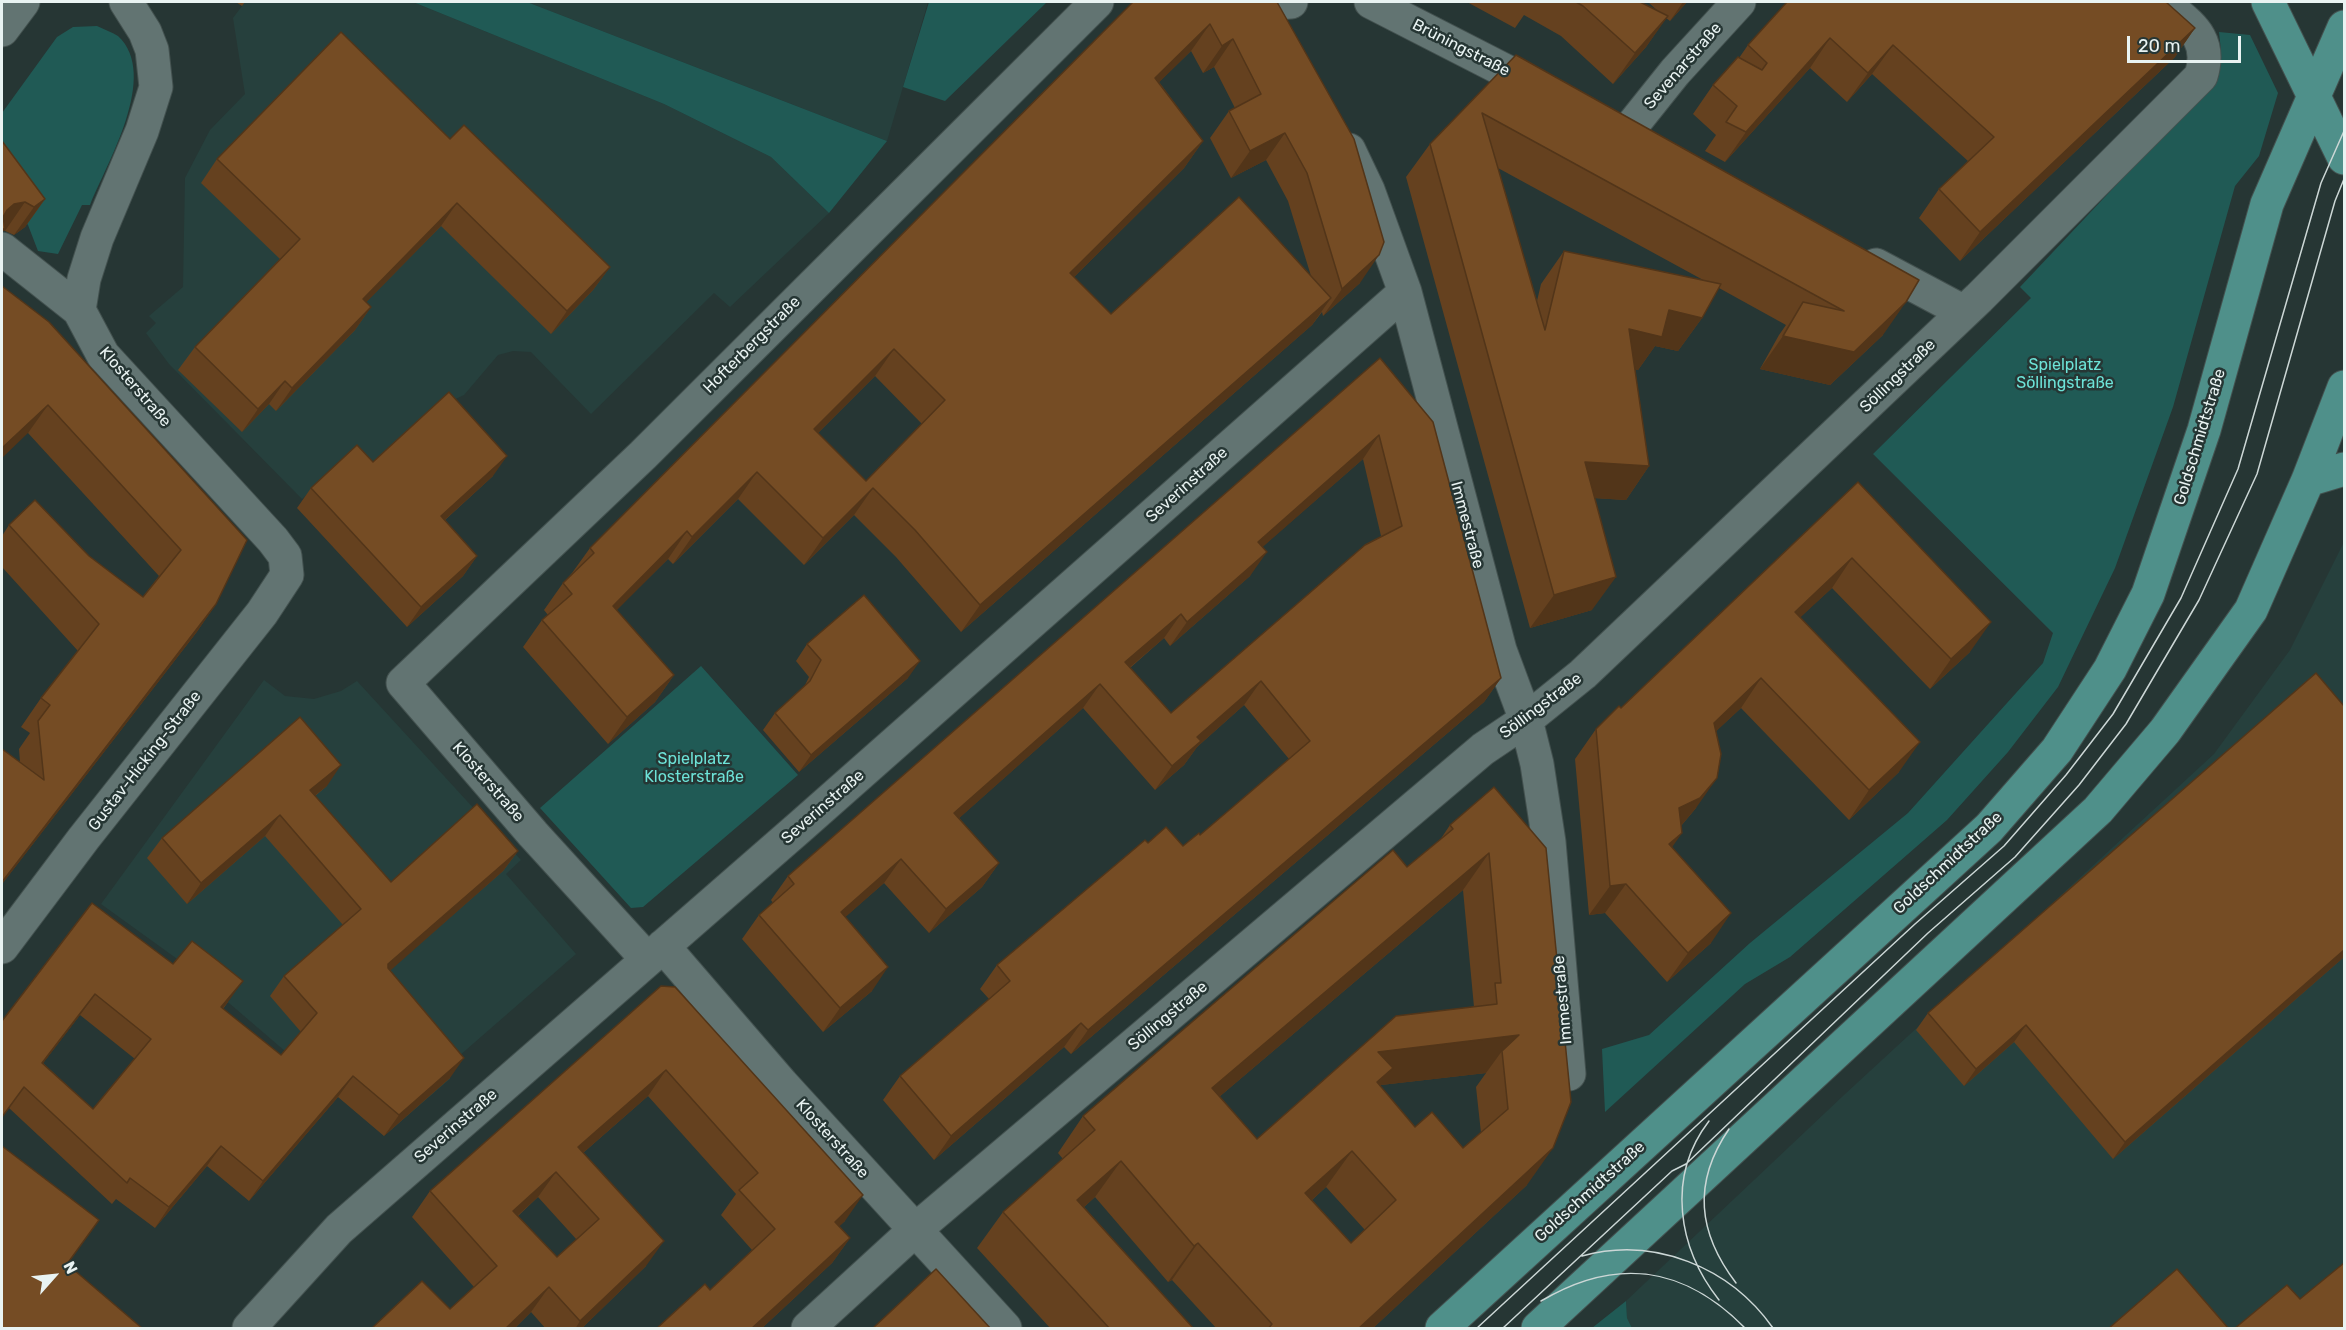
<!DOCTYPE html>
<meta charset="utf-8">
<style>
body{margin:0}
#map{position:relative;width:2346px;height:1330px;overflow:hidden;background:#263634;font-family:Rubik,sans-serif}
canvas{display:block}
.frame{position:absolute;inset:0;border:3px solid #e9f3f2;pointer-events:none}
.north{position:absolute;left:24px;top:1246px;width:60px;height:60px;-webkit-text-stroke:4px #263634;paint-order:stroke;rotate:63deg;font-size:16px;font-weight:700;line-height:24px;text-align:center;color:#e9f3f2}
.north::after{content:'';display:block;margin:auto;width:21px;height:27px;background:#e9f3f2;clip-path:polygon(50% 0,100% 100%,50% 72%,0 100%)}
.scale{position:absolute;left:2127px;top:36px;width:114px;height:27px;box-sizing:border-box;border:3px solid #e9f3f2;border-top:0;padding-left:8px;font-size:18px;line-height:21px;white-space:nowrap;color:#e9f3f2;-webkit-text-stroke:4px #263634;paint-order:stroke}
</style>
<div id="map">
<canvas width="2346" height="1330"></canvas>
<div class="frame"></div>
<div class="north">N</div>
<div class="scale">20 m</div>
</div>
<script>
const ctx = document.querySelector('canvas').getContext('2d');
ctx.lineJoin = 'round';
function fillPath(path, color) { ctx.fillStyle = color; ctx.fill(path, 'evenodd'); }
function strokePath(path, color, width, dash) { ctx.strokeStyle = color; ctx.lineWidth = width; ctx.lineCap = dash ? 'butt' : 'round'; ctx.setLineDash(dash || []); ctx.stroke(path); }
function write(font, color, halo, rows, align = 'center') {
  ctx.font = font + ' Rubik,sans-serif'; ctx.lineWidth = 5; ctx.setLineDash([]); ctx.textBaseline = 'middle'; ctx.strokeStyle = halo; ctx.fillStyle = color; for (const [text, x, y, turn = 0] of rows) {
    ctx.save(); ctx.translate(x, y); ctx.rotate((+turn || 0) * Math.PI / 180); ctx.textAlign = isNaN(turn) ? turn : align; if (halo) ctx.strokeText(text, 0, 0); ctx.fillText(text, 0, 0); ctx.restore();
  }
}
const built = new Path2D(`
 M 236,2 L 413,2 L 664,104 L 771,157 L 829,213 L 730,307 L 714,293 L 591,414 L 531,352 L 513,351 L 498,355 L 464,395 L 436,408 L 358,475 L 343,461 L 302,499 L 169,364 L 146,333 L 156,323 L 149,316 L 183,287 L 185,178 L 210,130 L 245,94 L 233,18 L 242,6 Z
 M 527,2 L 928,2 L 887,141 Z
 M 2344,542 L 2344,1328 L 1632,1328 L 1627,1318 L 1626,1301 L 1844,1095 L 2214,754 L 2290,650 Z
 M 264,680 L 285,696 L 314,699 L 341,691 L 357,681 L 521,860 L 506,874 L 576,954 L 443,1070 L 450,1079 L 384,1136 L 180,961 L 101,904 Z`);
const green = new Path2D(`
 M 413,2 L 527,2 L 887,141 L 829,213 L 771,157 L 664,104 Z
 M 929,2 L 1047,2 L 945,101 L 903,87 Z
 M 97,26 C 103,29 112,32 118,36 C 160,75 107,163 90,205 L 82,205 L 58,254 L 38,251 L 28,225 L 2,190 L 2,113 L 57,37 L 73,27 Z
 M 2219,32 L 2250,35 L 2278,93 L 2259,156 L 2235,186 L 2173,407 L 2115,568 L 2058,687 L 2008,752 L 1947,820 L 1790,957 L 1745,984 L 1605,1112 L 1602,1049 L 1649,1035 L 1750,943 L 1908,813 L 2043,663 L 2053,633 L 1873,454 L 2031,298 L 2020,287 L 2218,77 L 2221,51 Z
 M 701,666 L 798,775 L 643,907 L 631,908 L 540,808 Z
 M 1626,1301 L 1627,1318 L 1632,1328 L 1592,1328 Z`);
const minor = new Path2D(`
 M 1371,2 L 1541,89
 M 1275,3 L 1291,2
 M 2,30 L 23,2
 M 1627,132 L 1675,72 L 1739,2
 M 1349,150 L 1368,190 L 1405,292 L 1500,650 L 1526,720 L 1537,764 L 1549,842 L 1569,1074
 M 2,249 L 79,310
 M 1876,265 L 1964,312
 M 663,946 L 782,1084 L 1005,1328
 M 2,947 L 84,838 L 262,613 L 287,575 L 285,556 L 273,540 L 103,355 L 79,310 L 84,279 L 97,238 L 142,131 L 156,87 L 152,50 L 145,32 L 126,2
 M 647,959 L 533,834 L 403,683 L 643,455 L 1097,2
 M 249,1328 L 339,1229 L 801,826 L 1405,292
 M 808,1328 L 915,1230 L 1483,749 L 1526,720 L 1583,674 L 1979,298 L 2201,76 C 2213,37 2189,25 2163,2`);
const major = new Path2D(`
 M 2268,2 L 2344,158
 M 2308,480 L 2344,469
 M 1442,1328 L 1989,828 L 2057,750 L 2110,669 L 2148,594 L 2204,430 L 2267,204 L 2344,27
 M 1538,1328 L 2098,810 L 2165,731 L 2251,610 L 2308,480 L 2344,387`);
const tram = new Path2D(`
 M 1709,1121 C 1666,1177 1678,1248 1719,1300
 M 1729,1129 C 1692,1183 1698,1233 1736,1283
 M 1582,1256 C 1654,1236 1730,1267 1773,1328
 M 1541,1301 C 1617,1256 1684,1266 1745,1328
 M 1477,1328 L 1915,924 L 2004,846 L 2066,775 L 2113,714 L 2181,598 L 2238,469 L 2321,183 L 2344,131
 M 1503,1328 L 1672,1171 L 1686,1164 L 1928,933 L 2015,857 L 2079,785 L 2126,724 L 2199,600 L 2257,474 L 2335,201 L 2344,179`);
const wall = new Path2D(`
 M 236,2 L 245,2 L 242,6 Z
 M 1133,2 L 1277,2 L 1360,283 L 1323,316 L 1322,312 L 1312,325 L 961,632 L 896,557 L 854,515 L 804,565 L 738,499 L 673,564 L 668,559 L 616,610 L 674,675 L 655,702 L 608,744 L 523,647 L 542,620 L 548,615 L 544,610 L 563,583 L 572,573 L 590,548 ZM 1191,51 L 1203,73 L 1214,67 L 1235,108 L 1229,111 L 1210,138 L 1231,178 L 1266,160 L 1288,201 L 1311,276 L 1111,314 L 1074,277 L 1184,168 L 1203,141 L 1159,82 ZM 875,376 L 922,424 L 866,481 L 818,433 Z
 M 1467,2 L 1640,2 L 1659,12 L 1648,2 L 1687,2 L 1670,21 L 1666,18 L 1646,47 L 1613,84 L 1561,36 L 1524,15 L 1515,28 Z
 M 1787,2 L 2195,28 L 2175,57 L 1960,261 L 1919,218 L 1939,189 L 1968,161 L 1872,74 L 1847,102 L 1810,68 L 1725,162 L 1705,151 L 1716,135 L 1693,114 L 1713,85 L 1739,58 L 1748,45 Z
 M 1516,55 L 1883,335 L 1830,385 L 1760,369 L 1779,335 L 1786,325 L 1719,288 L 1702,318 L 1678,351 L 1655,346 L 1638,370 L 1635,369 L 1649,466 L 1626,500 L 1594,498 L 1592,610 L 1530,628 L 1406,177 L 1430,144 ZM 1498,168 L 1705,281 L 1564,251 L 1541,284 L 1537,301 Z
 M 450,139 L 610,267 L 593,290 L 551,334 L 441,226 L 366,302 L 371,307 L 355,330 L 276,411 L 269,404 L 242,432 L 178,370 L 195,347 L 280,259 L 201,183 L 217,159 Z
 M 2,141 L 45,199 L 25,227 L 14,235 L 5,231 L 3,231 Z
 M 49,322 L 216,604 L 196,633 L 2,884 L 2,749 L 20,762 L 19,749 L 30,733 L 21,727 L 41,698 L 78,651 L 2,567 L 2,536 L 9,525 L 89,556 L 143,597 L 159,576 L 28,433 Z
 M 1380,358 L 1501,678 L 1484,702 L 1071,1054 L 1064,1047 L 934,1160 L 883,1100 L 900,1076 L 989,999 L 980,989 L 997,965 L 1148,843 L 1183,846 L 1200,835 L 1289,759 L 1244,705 L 1197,747 L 1184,765 L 1155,790 L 1083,708 L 959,818 L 999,863 L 982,887 L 929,933 L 884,883 L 845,917 L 872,991 L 823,1032 L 742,939 L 759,915 L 773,903 L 771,900 L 788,876 ZM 1363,459 L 1381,536 L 1171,713 L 1130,668 L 1164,638 L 1170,646 L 1250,576 L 1262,547 Z
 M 373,462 L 493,476 L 445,520 L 477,556 L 463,576 L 407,627 L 297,508 L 311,488 Z
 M 1858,482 L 1970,652 L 1930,689 L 1832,588 L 1800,617 L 1899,772 L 1849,820 L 1741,708 L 1716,731 L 1696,808 L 1681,826 L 1672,847 L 1711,943 L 1667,982 L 1605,913 L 1589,915 L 1575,759 L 1596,729 L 1621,708 Z
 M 807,644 L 908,678 L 799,772 L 763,730 L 775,713 L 804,687 L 809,677 L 796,661 Z
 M 2344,706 L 2344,957 L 2113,1159 L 2014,1042 L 1964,1086 L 1916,1030 L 1928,1013 Z
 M 327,786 L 315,796 L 391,882 L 518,851 L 503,871 L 390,970 L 450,1078 L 384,1136 L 338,1097 L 249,1201 L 207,1166 L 155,1228 L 116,1199 L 112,1204 L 9,1108 L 2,1021 L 173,964 L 228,1002 L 223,1009 L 281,1055 L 301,1032 L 270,996 L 284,976 L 343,925 L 265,836 L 187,904 L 147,858 L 162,838 ZM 80,1015 L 135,1059 L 93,1109 L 43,1063 Z
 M 1494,787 L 1527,1185 L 1372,1329 L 1217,1329 L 1172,1280 L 1168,1282 L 1095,1197 L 1084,1207 L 1194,1329 L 1051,1329 L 977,1248 L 1003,1212 L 1063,1159 L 1058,1153 L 1083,1116 L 1407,867 L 1440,840 L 1450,825 ZM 1463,890 L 1474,1007 L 1257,1139 L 1219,1097 ZM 1486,1073 L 1476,1087 L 1481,1133 L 1463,1148 L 1415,1127 L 1380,1086 L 1381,1085 ZM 1326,1187 L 1365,1230 L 1351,1243 L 1312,1200 Z
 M 661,986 L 845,1221 L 839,1226 L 850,1238 L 832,1263 L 761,1329 L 656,1329 L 710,1290 L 752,1250 L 721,1215 L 736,1194 L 648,1096 L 583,1153 L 646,1266 L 581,1329 L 546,1329 L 531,1312 L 514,1329 L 371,1329 L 450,1309 L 474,1287 L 412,1217 L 430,1191 ZM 538,1197 L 577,1240 L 557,1257 L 518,1216 Z`);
const shadedWall = new Path2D(`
 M 1683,2 L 1687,2 L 1670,21 Z
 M 1668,16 L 1646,47 L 1613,84 L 1635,53 Z
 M 1210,24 L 1191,51 L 1136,105 L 1155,78 Z
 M 2195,28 L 2175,57 L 1960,261 L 1980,232 Z
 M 1830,38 L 1810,68 L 1725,162 L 1746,132 Z
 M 1233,39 L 1214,67 L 1203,73 L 1222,46 Z
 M 1893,45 L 1872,74 L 1847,102 L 1868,73 Z
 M 1285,133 L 1266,160 L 1231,178 L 1250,151 Z
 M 1203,141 L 1184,168 L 1051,300 L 1070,273 Z
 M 45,199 L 25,227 L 14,235 L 34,207 Z
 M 25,202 L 5,231 L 3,231 L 2,233 L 2,217 L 7,210 L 14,204 Z
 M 457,203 L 441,226 L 347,322 L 363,299 Z
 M 1379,255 L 1360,283 L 1323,316 L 1342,289 Z
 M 610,267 L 593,290 L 551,334 L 567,311 Z
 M 1331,298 L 1312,325 L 961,632 L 980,605 Z
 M 1906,302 L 1883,335 L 1830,385 L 1760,369 L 1783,336 Z
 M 371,307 L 355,330 L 276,411 L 292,388 Z
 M 1669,310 L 1702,318 L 1678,351 L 1655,346 L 1638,370 L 1605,363 L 1629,329 Z
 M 894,349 L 875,376 L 795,456 L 814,429 Z
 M 285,381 L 269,404 L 242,432 L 258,409 Z
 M 48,405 L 28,433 L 2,458 L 2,448 Z
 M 1379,435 L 1363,459 L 1241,566 L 1258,542 Z
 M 507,456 L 493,476 L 427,536 L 441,516 Z
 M 1585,462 L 1649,466 L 1626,500 L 1561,496 Z
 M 757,472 L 738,499 L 673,564 L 692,537 Z
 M 873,488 L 854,515 L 804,565 L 823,538 Z
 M 687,531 L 668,559 L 594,633 L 613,606 Z
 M 1267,552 L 1250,576 L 1170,646 L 1187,622 Z
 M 477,556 L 463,576 L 407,627 L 421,607 Z
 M 1852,558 L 1832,588 L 1774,642 L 1795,612 Z
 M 1616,577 L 1592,610 L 1530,628 L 1554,595 Z
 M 216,604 L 196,633 L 2,884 L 2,882 Z
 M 1181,614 L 1164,638 L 1108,686 L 1125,662 Z
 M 1991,622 L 1970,652 L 1930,689 L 1951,659 Z
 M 920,661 L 908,678 L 799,772 L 811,755 Z
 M 674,675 L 655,702 L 608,744 L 627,717 Z
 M 1501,678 L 1484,702 L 1071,1054 L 1088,1030 Z
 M 1761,678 L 1741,708 L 1693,753 L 1714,723 Z
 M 1261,681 L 1244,705 L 1197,747 L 1184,765 L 1155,790 L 1172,766 L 1197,737 Z
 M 1100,684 L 1083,708 L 938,837 L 954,813 Z
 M 1920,742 L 1899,772 L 1849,820 L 1869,790 Z
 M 341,765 L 327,786 L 295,811 L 310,790 Z
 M 1717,778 L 1696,808 L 1679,828 L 1679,808 Z
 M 280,815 L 265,836 L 187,904 L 201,883 Z
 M 1682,833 L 1661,863 L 1669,844 Z
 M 518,851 L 503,871 L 374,985 L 388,964 Z
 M 1489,853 L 1463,890 L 1186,1125 L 1212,1088 Z
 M 901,859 L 884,883 L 824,936 L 841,912 Z
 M 999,863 L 982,887 L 929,933 L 946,909 Z
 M 1626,884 L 1605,913 L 1589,915 L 1610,886 Z
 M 1731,913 L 1711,943 L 1667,982 L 1688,953 Z
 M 2344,950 L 2344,957 L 2113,1159 L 2125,1142 Z
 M 888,967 L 872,991 L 823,1032 L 840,1008 Z
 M 243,981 L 228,1002 L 207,1028 L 221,1007 Z
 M 95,994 L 80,1015 L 28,1083 L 42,1063 Z
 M 1081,1023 L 1064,1047 L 934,1160 L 951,1136 Z
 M 2026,1025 L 2014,1042 L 1964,1086 L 1976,1069 Z
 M 1519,1035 L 1502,1051 L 1486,1073 L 1381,1085 L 1367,1104 L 1378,1052 Z
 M 464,1058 L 450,1078 L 384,1136 L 399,1115 Z
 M 666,1070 L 648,1096 L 560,1173 L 578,1147 Z
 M 353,1076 L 338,1097 L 249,1201 L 263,1181 Z
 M 221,1146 L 207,1166 L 155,1228 L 169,1207 Z
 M 1553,1148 L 1527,1185 L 1372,1329 L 1358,1329 Z
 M 1352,1151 L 1326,1187 L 1280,1229 L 1305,1193 Z
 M 1121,1161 L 1095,1197 L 1052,1236 L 1077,1200 Z
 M 556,1172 L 538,1197 L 495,1236 L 513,1211 Z
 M 863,1195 L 845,1221 L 817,1248 L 835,1222 Z
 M 850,1238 L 832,1263 L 761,1329 L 751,1329 Z
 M 664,1241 L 646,1266 L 581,1329 L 575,1329 L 580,1321 Z
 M 1198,1243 L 1172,1280 L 1168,1282 L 1194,1246 Z
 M 549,1287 L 531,1312 L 514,1329 L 505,1329 Z`);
const building = new Path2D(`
 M 1133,2 L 1277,2 L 1354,139 L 1384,242 L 1379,255 L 1342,289 L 1307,173 L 1285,133 L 1250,151 L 1229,111 L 1261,94 L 1233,39 L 1222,46 L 1210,24 L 1155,78 L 1203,141 L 1070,273 L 1111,314 L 1239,197 L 1331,298 L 980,605 L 915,530 L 873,488 L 823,538 L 757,472 L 692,537 L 687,531 L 613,606 L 674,675 L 627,717 L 542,620 L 572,594 L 563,583 L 594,553 L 590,548 ZM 894,349 L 945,400 L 866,481 L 814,429 Z
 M 1576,2 L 1640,2 L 1668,16 L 1635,53 L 1583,6 Z
 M 1787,2 L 2166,2 L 2195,28 L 1980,232 L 1939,189 L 1994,137 L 1893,45 L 1868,73 L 1830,38 L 1746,132 L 1726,122 L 1737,106 L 1713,85 L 1738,57 L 1762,70 L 1767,63 L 1748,45 Z
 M 341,32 L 450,139 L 464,125 L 610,267 L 567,311 L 457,203 L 363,299 L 371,307 L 292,388 L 285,381 L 258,409 L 195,347 L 300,239 L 217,159 Z
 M 1516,55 L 1919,280 L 1906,302 L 1854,352 L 1783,336 L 1803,302 L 1844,311 L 1482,113 L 1545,330 L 1564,251 L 1721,284 L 1702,318 L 1669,310 L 1662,337 L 1629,329 L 1649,466 L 1585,462 L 1616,577 L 1554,595 L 1430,144 Z
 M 2,141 L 45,199 L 34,207 L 25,202 L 14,204 L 7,210 L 3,217 L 5,228 L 2,230 Z
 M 2,286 L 49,322 L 247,540 L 216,604 L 2,882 L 2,749 L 44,780 L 38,721 L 50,705 L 41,698 L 99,624 L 9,525 L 35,500 L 89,556 L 143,597 L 181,550 L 48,405 L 2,448 Z
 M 1380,358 L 1433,422 L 1501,678 L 1088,1030 L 1081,1023 L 951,1136 L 900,1076 L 1010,981 L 997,965 L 1145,840 L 1148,843 L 1166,827 L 1183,846 L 1199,833 L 1200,835 L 1310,741 L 1261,681 L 1197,737 L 1201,741 L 1172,766 L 1100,684 L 954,813 L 999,863 L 946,909 L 901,859 L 841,912 L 888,967 L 840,1008 L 759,915 L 794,884 L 788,876 ZM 1379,435 L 1402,526 L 1365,545 L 1171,713 L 1125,662 L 1181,614 L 1187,622 L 1267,552 L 1258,542 Z
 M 449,392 L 507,456 L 441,516 L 477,556 L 421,607 L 311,488 L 357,445 L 373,462 Z
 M 1858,482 L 1991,622 L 1951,659 L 1852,558 L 1795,612 L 1920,742 L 1869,790 L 1761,678 L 1714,723 L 1721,754 L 1717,778 L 1700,798 L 1679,808 L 1682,833 L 1669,844 L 1731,913 L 1688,953 L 1626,884 L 1610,886 L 1596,729 L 1619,706 L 1621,708 Z
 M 864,595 L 920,661 L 811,755 L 775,713 L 810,681 L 821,660 L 807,644 Z
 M 2316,673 L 2344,706 L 2344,950 L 2125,1142 L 2026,1025 L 1976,1069 L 1928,1013 Z
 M 300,717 L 341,765 L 310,790 L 391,882 L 477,804 L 518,851 L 388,964 L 388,968 L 464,1058 L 399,1115 L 353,1076 L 263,1181 L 221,1146 L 169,1207 L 130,1178 L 127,1183 L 24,1087 L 2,1117 L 2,1021 L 92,903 L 173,964 L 192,941 L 218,961 L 243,981 L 221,1007 L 281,1055 L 317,1013 L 284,976 L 361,909 L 280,815 L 201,883 L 162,838 ZM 95,994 L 151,1039 L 93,1109 L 42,1063 Z
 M 1494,787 L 1546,848 L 1571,1102 L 1553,1148 L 1358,1329 L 1268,1329 L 1272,1324 L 1198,1243 L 1194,1246 L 1121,1161 L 1077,1200 L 1194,1329 L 1110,1329 L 1003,1212 L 1095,1130 L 1083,1116 L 1171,1040 L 1393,850 L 1407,867 L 1453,829 L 1450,825 ZM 1489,853 L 1501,983 L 1495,983 L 1497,1004 L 1396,1016 L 1257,1139 L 1212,1088 ZM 1519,1035 L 1502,1051 L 1508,1109 L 1463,1148 L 1432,1112 L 1415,1127 L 1377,1082 L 1393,1068 L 1378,1052 ZM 1352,1151 L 1396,1200 L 1351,1243 L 1305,1193 Z
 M 661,986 L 675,987 L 863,1195 L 835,1222 L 850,1238 L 751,1329 L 656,1329 L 705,1284 L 710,1290 L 775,1229 L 739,1190 L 758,1173 L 666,1070 L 578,1147 L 664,1241 L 580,1321 L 549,1287 L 505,1329 L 371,1329 L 422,1281 L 450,1309 L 497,1266 L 430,1191 ZM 556,1172 L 599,1219 L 557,1257 L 513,1211 Z
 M 2,1146 L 99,1220 L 67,1264 L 143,1329 L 2,1329 Z
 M 2344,1263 L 2344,1329 L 2234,1329 L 2287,1285 L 2300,1299 Z
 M 936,1269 L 991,1329 L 872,1329 Z
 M 2177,1269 L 2229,1329 L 2108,1329 Z`);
const streetNames = [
 ["Brüningstraße",1461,48,27],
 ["Sevenarstraße",1683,66,-49],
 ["Hofterbergstraße",752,345,-45],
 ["Söllingstraße",1898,376,-44],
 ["Klosterstraße",135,387,49],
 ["Goldschmidtstraße",2200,437,-73],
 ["Severinstraße",1187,485,-42],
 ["Immestraße",1467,525,75],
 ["Söllingstraße",1541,706,-37],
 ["Gustav-Hicking-Straße",145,761,-52],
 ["Klosterstraße",488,782,49],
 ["Severinstraße",823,807,-41],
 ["Goldschmidtstraße",1948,863,-43],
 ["Immestraße",1563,1000,-95],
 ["Söllingstraße",1168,1016,-40],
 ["Severinstraße",456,1126,-41],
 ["Klosterstraße",832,1139,48],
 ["Goldschmidtstraße",1590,1192,-42]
];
const parkNames = [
 ["Spielplatz",2065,365],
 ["Söllingstraße",2065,383],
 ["Spielplatz",694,759],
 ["Klosterstraße",694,777]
];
fillPath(built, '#26403d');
fillPath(green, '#205a55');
strokePath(minor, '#43514f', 35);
strokePath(major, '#43514f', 35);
strokePath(minor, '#627472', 33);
strokePath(major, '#4f908a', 33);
strokePath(tram, '#ccd7d6', 1.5);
fillPath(wall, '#65411f');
fillPath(shadedWall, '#523519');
fillPath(building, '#754c24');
strokePath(building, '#523519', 1.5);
write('16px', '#e9f3f2', '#263634', streetNames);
write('16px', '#6de3d8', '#263634', parkNames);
</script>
